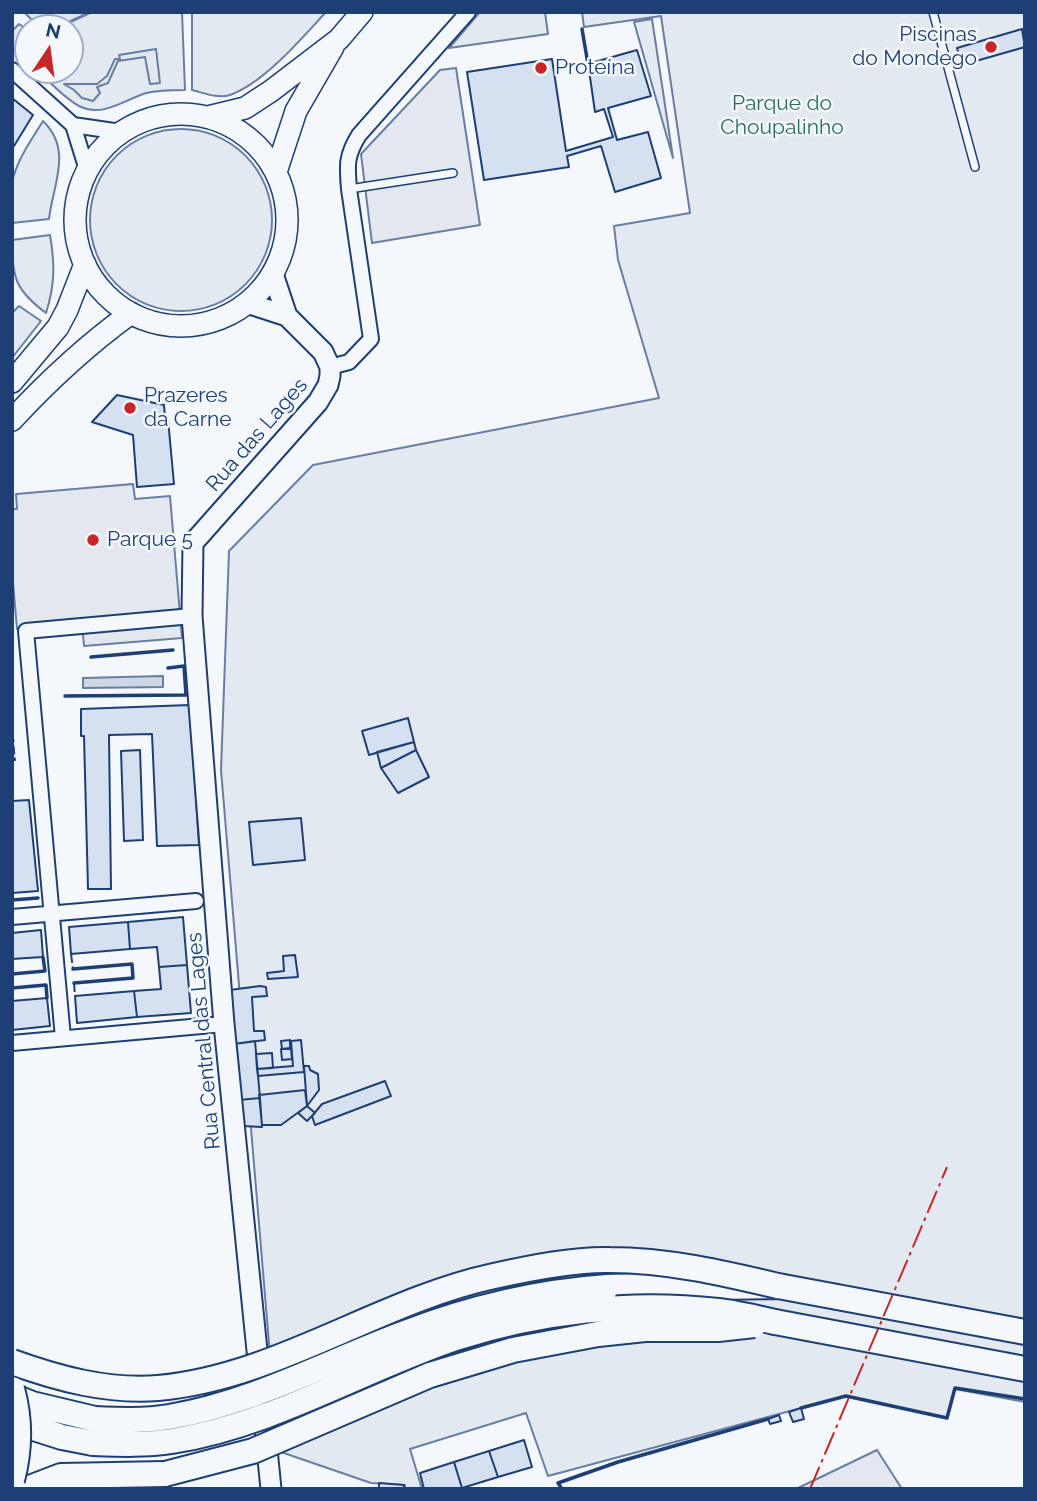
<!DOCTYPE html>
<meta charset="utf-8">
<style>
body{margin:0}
#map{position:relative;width:1037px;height:1501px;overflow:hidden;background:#f4f7fb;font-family:Raleway,sans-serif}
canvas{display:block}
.frame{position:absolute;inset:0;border:14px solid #1d3f73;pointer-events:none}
.north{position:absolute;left:14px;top:14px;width:70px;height:70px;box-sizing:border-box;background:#f4f7fb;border:2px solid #9eadc5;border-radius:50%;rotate:13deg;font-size:19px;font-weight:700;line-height:28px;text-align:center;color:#1d3f73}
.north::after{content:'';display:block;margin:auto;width:24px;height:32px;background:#c62828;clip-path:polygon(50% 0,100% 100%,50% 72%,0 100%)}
</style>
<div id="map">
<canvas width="1037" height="1501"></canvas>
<div class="frame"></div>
<div class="north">N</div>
</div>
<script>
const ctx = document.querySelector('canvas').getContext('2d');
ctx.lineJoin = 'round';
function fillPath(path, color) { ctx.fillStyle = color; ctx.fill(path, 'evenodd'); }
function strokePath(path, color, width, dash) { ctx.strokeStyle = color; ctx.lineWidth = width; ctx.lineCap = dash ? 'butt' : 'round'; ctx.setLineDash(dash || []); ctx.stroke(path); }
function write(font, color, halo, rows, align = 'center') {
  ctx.font = font + ' Raleway,sans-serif'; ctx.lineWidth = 5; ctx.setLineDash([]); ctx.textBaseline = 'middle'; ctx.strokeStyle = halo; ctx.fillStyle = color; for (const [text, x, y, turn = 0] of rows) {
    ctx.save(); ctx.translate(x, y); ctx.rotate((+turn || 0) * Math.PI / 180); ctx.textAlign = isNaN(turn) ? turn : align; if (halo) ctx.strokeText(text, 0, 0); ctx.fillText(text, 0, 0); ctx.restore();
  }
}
const green = new Path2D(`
 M 24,12 L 47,12 L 62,26 L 92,12 L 182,12 L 185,90 C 172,90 159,90 146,93 C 124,100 103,118 79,106 C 63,97 50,82 37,70 L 70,70 L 70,28 L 28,28 L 28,62 L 12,48 L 12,31 L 19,24 L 25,28 L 32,20 Z
 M 192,12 L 326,12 C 302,38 264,83 230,95 C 218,99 204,93 192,90 Z
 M 480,12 L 545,12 L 548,34 L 449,48 Z
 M 582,12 L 1025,12 L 1025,1402 L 955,1389 L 947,1418 L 846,1396 L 548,1476 L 526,1413 L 410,1449 L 422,1489 L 405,1489 L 405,1485 L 371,1483 L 278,1451 L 221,770 L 229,551 L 313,465 L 659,398 L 618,260 L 614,226 L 690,213 L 661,16 L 584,27 Z
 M 652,19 L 673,158 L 634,22 Z
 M 43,121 C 73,150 53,184 49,219 L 12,223 C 12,210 10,195 12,183 C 16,161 32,139 43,121 Z
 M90 220a91 91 0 1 1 182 0a91 91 0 1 1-182 0Z
 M 50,235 C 55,264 55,285 46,313 C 15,290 12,277 12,240 Z
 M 19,306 L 41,321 L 12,358 L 12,313 Z`);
const parking = new Path2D(`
 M 48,12 L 90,12 L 62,25 Z
 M 156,49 L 160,83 L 150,84 L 145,57 L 118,61 L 108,83 L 97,87 L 100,93 L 93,101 L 82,98 L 74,90 L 64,84 L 97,84 L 107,76 L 115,59 L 120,59 L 119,55 Z
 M 456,68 L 480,225 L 372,243 L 361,154 L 440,70 Z
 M 133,484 L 135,499 L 170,496 L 182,638 L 84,646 L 82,624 L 17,629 L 12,571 L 12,509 L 17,509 L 16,494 Z
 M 877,1450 L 902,1489 L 796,1489 Z`);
const water = new Path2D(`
 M 163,676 L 163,687 L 83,688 L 83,678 Z`);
const building = new Path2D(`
 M 1022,29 L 1025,47 L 962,65 L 957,48 Z
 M 637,50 L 651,96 L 608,108 L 617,140 L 648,132 L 661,178 L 615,192 L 601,146 L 567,156 L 569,167 L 484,180 L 467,72 L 552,59 L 566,151 L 613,137 L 604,109 L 595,112 L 589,70 L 593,69 L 591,63 Z
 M 12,98 L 33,115 L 14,146 L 12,145 Z
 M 117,395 L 164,405 L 165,418 L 168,419 L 174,484 L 137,487 L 133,435 L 92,422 Z
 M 190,705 L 199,845 L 157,846 L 152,734 L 109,735 L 111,889 L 88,889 L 84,736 L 81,736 L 81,709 Z
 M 408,718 L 414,742 L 369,755 L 362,731 Z
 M 414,742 L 416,750 L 381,768 L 377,752 Z
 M 140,750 L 143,840 L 124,841 L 121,751 Z
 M 416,750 L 429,777 L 398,793 L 381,768 Z
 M 29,800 L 38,891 L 12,893 L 12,801 Z
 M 301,818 L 305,860 L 253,865 L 249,822 Z
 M 183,917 L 187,965 L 159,967 L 157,947 L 130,949 L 128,922 Z
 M 128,922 L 130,949 L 71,954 L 69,927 Z
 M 41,930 L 43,957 L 12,959 L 12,933 Z
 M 295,955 L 298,977 L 268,979 L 267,973 L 284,971 L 283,956 Z
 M 187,965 L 191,1013 L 137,1017 L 134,991 L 161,989 L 159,967 Z
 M 260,986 L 266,987 L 267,996 L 252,997 L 254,1031 L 264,1031 L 265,1040 L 234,1044 L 230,990 Z
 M 134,991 L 137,1017 L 77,1023 L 75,996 Z
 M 47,998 L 50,1026 L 12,1030 L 12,1001 Z
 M 290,1040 L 290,1048 L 282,1049 L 281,1041 Z
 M 301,1040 L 304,1072 L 258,1076 L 257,1069 L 293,1066 L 291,1041 Z
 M 255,1041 L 260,1098 L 239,1100 L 234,1044 Z
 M 281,1049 L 291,1049 L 292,1059 L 282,1060 Z
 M 272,1053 L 273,1068 L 257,1069 L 256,1054 Z
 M 304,1066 L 309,1066 L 310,1070 L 318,1074 L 319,1090 L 307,1106 Z
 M 385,1081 L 391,1096 L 315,1125 L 312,1116 L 322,1104 Z
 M 305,1090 L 307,1106 L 281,1125 L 262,1125 L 259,1095 Z
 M 260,1098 L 262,1127 L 242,1126 L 239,1100 Z
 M 307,1106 L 315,1113 L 307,1121 L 298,1113 Z
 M 801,1408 L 804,1419 L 793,1422 L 789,1412 Z
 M 779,1415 L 781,1421 L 770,1424 L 768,1419 Z
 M 524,1440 L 532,1467 L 498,1477 L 489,1451 Z
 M 489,1451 L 498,1477 L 462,1488 L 454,1462 Z
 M 454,1462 L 462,1488 L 424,1489 L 420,1473 Z
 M 379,1483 L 404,1485 L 404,1489 L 379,1489 Z`);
const lane = new Path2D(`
 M 933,12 L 975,167
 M 349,189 L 453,173`);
const street = new Path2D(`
 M 12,70 L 73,125 L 87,170
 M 73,125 L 121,132
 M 330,367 L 349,362 L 371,339 L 349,189 C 347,165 346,156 359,135 L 468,12
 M 12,917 L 196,901
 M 63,1038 L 26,631 L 192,616
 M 12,1043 L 224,1024`);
const secondary = new Path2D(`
 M 273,274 L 287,316
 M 247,303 L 287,316 L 323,352 L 330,367 L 330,376 L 328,385 L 318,402 L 193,543 L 192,616 L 224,1024 L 271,1489`);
const primary = new Path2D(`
 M75 220a106 106 0 1 1 212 0a106 106 0 1 1-212 0Z
 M 208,117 L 245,108 L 271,91 L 339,39 L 362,12
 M 276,172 L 296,111 L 333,47
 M 12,382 L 58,327 L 67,310 L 85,264
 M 12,420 C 49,380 87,345 131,313`);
const highway = new Path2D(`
 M 607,1287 L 669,1285 L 718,1287 L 778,1286 L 1025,1332
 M 775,1322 L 1025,1369
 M 12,1396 L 32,1404 L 95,1419
 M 12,1421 L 62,1437 L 93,1443
 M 27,1489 L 61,1476 L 165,1474`);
const highwayBridge = new Path2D(`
 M 12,1362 C 59,1379 108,1392 158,1388 C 278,1377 378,1301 494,1276 C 530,1268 574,1259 610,1260 C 667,1260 723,1273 778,1286
 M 12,1389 C 20,1418 20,1450 12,1480
 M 95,1419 C 120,1420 145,1421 169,1417 C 253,1403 327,1362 405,1333 C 470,1308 537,1292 607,1287
 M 93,1443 C 120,1444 146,1445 172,1441 C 273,1425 361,1370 456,1338 C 540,1311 631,1301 718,1311 C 737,1313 757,1318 775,1322
 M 165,1474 L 253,1451 L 430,1375 L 513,1350 L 598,1334 L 645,1329 L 718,1329 L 754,1325`);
const hedge = new Path2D(`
 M 12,739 L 12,758`);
const fence = new Path2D(`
 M 12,733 L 15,760 L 12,760
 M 71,954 L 73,969
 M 74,983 L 75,996`);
const wall = new Path2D(`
 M 582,29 L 589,70
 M 91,657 L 173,650
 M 65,696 L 186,695 L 184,666 L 168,668
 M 12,900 L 38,898
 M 73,969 L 132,964 L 133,978 L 74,983
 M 12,974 L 45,971 L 43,957
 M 12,988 L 46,985 L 47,998
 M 801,1408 L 846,1396 L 947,1418 L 955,1388 L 1025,1399
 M 562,1489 L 558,1483 L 618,1462 L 768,1419`);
const power = new Path2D(`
 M 810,1489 L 947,1167`);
const markers = [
 [991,47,7,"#c62828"],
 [541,68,7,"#c62828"],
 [130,408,7,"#c62828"],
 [93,540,7,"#c62828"]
];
const poiNames = [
 ["Piscinas",977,35,"right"],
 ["do Mondego",977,59,"right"],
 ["Proteína",555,68],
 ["Prazeres",144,396],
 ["da Carne",144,420],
 ["Parque 5",107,540]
];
const parkNames = [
 ["Parque do",782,104],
 ["Choupalinho",782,128]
];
const streetNames = [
 ["Rua das Lages",257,435,-49],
 ["Rua Central das Lages",204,1041,-95]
];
fillPath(green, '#e3e9f0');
strokePath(green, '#687fa3', 2);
fillPath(parking, '#e3e8f0');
strokePath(parking, '#687fa3', 2);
fillPath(water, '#cfd7e4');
strokePath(water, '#687fa3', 2);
fillPath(building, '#d5e0f0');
strokePath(building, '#1d3f73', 2);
strokePath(lane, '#1d3f73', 10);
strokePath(street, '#1d3f73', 18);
strokePath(secondary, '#1d3f73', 23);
strokePath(primary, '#1d3f73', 24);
strokePath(highway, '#1d3f73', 28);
strokePath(lane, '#f4f7fb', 7);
strokePath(street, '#f4f7fb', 14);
strokePath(secondary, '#f4f7fb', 19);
strokePath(primary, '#f4f7fb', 21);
strokePath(highway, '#f4f7fb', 24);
strokePath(highwayBridge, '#1d3f73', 28, []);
strokePath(highwayBridge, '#f4f7fb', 24);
strokePath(hedge, '#2c6c60', 5, [3.5, 5]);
strokePath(fence, '#1d3f73', 2, [9, 3.5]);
strokePath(wall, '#1d3f73', 3.5);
strokePath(power, '#c62828', 2, [24, 5, 3.5, 5]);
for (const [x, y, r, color] of markers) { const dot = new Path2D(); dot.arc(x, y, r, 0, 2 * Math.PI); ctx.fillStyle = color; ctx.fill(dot); strokePath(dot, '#f4f7fb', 2.5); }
write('21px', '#1d3f73', '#f4f7fb', poiNames, 'left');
write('21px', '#2c6c60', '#f4f7fb', parkNames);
write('21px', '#1d3f73', '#f4f7fb', streetNames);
</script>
